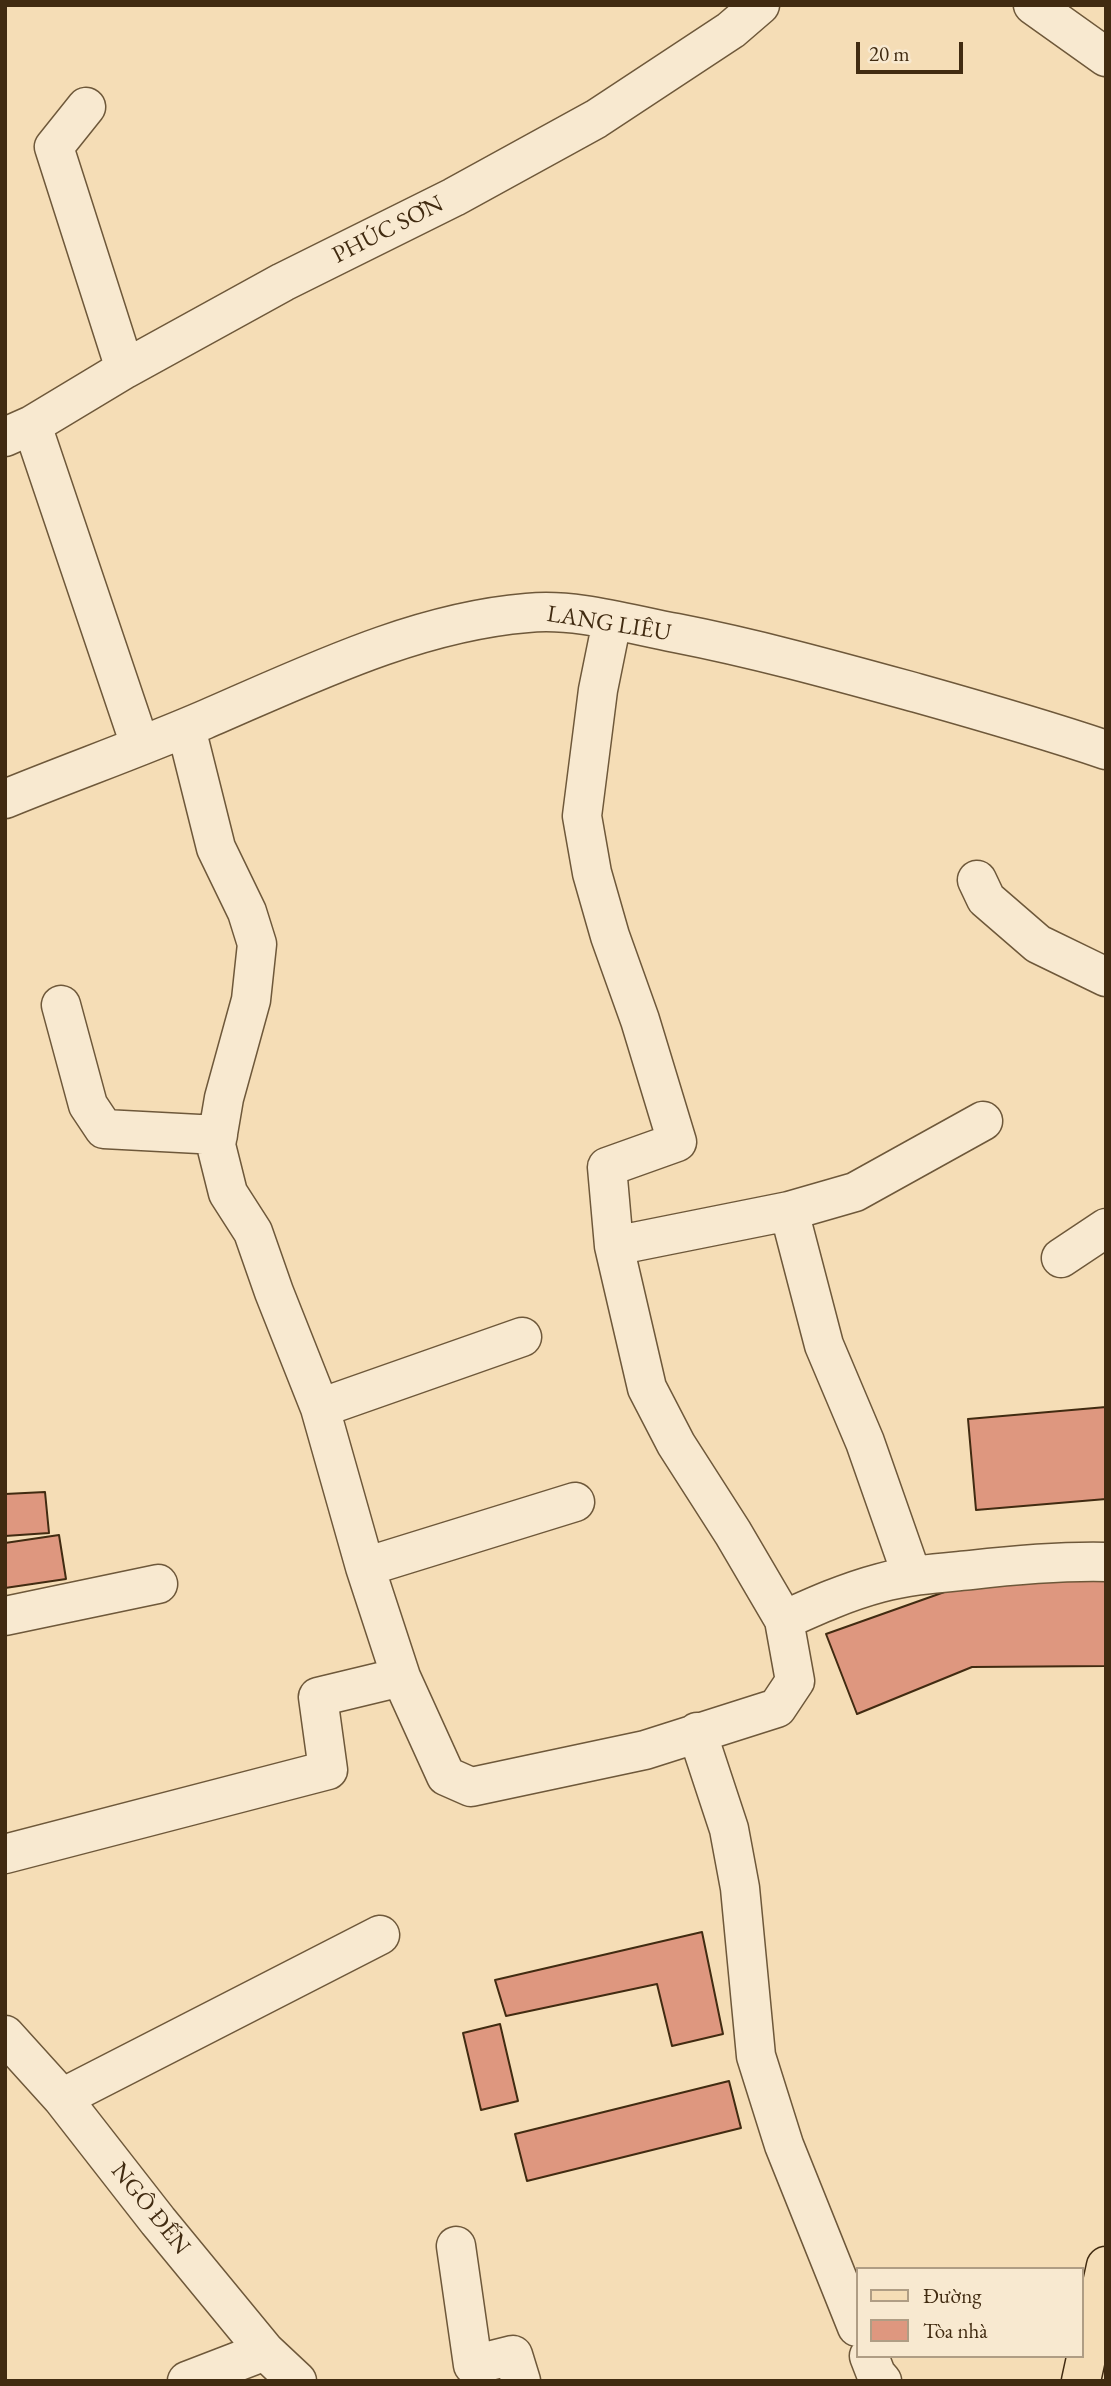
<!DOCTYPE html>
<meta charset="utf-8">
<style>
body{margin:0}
#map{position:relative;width:1111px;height:2386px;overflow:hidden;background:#f5ddb6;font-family:"EB Garamond",serif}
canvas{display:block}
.frame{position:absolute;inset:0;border:7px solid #412b11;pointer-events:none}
.legend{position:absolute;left:856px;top:2267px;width:228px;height:91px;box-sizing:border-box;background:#f8e9d0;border:2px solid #af9d84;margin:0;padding:9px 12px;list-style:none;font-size:21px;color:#412b11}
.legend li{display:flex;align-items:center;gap:14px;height:35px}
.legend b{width:35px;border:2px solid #af9d84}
.scale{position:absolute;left:856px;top:42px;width:107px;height:32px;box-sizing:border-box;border:4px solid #412b11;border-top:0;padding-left:9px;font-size:21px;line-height:24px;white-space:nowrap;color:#412b11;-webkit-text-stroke:5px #f8e9d0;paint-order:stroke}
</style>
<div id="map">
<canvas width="1111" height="2386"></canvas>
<div class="frame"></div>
<ul class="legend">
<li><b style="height:9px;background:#f5ddb6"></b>Đường</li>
<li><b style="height:19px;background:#de977f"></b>Tòa nhà</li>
</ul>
<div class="scale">20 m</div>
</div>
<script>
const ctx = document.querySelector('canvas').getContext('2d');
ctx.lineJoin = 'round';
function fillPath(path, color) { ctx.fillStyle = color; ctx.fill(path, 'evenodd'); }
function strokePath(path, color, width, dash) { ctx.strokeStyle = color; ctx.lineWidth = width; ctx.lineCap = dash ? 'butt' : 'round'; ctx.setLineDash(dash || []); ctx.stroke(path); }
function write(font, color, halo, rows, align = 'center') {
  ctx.font = font + ' "EB Garamond",serif'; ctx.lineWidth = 5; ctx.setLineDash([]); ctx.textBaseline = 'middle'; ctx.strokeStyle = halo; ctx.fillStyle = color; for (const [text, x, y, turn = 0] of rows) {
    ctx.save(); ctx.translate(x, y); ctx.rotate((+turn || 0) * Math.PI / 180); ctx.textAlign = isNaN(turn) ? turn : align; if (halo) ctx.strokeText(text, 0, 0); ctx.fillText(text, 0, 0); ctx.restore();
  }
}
const building = new Path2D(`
 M 1106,1407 L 1106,1499 L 976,1510 L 968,1419 Z
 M 45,1492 L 49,1533 L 5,1536 L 5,1494 Z
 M 59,1535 L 66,1579 L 5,1588 L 5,1543 Z
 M 1106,1578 L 1106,1666 L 972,1667 L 857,1714 L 826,1634 L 967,1584 Z
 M 702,1932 L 723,2034 L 672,2046 L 657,1984 L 506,2016 L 495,1980 Z
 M 500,2024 L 518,2101 L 481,2110 L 463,2033 Z
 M 729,2081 L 741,2128 L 527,2181 L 515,2134 Z`);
const minor = new Path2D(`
 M 1033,5 L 1106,57
 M 86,107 L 54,147 L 125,369
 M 32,425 L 140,745
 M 5,437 L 32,425 L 125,369 L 283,282 L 454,197 L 596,119 L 731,30 L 760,5
 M 612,621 L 598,690 L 582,816 L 592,873 L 610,936 L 640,1020 L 677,1142 L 607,1167 L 614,1246 L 647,1388 L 676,1444 L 733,1533 L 784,1620
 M 186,728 L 216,848 L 247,912 L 257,944 L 251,1000 L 224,1098 L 216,1145 L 228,1193 L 253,1232 L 274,1292 L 320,1408 L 365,1567 L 401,1677 L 446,1776 L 471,1787 L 645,1750 L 777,1708 L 795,1681 L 784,1620 C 815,1606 846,1592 880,1583 C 909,1575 940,1573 971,1570 C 1015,1565 1061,1561 1106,1562
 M 5,799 C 71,772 139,748 204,720 C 306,676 415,622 527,613 C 576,608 628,624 676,633 C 758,649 837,671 917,693 C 981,711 1044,729 1106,750
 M 977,880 L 986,899 L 1038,944 L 1106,977
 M 61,1005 L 88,1105 L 104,1129 L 218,1135
 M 614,1246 L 789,1211
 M 1061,1258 L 1106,1228
 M 320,1408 L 522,1337
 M 365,1567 L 575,1502
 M 912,1576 L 865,1442 L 824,1345 L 789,1211 L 855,1192 L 983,1121
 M 5,1616 L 158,1584
 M 697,1732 L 729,1829 L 740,1888 L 756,2056 L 784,2145 L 857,2327
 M 5,1854 L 328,1770 L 318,1697 L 401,1677
 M 5,2035 L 62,2098 L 158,2221 L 265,2351 L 297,2381
 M 62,2098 L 380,1935
 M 456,2246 L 473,2365 L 513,2355 L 521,2381
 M 869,2356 L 876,2374 L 882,2381
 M 187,2381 L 265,2351`);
const major = new Path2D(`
 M 1081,2381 L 1106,2266`);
const streetNames = [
 ["PHÚC SƠN",388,230,-27],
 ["LANG LIÊU",609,624,9],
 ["NGÔ ĐẾN",150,2209,51]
];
fillPath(building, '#de977f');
strokePath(building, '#412b11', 2);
strokePath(minor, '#6e583a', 41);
strokePath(major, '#412b11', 41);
strokePath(minor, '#f8e9d0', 38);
strokePath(major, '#f5ddb6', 38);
write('24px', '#412b11', '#f8e9d0', streetNames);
</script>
